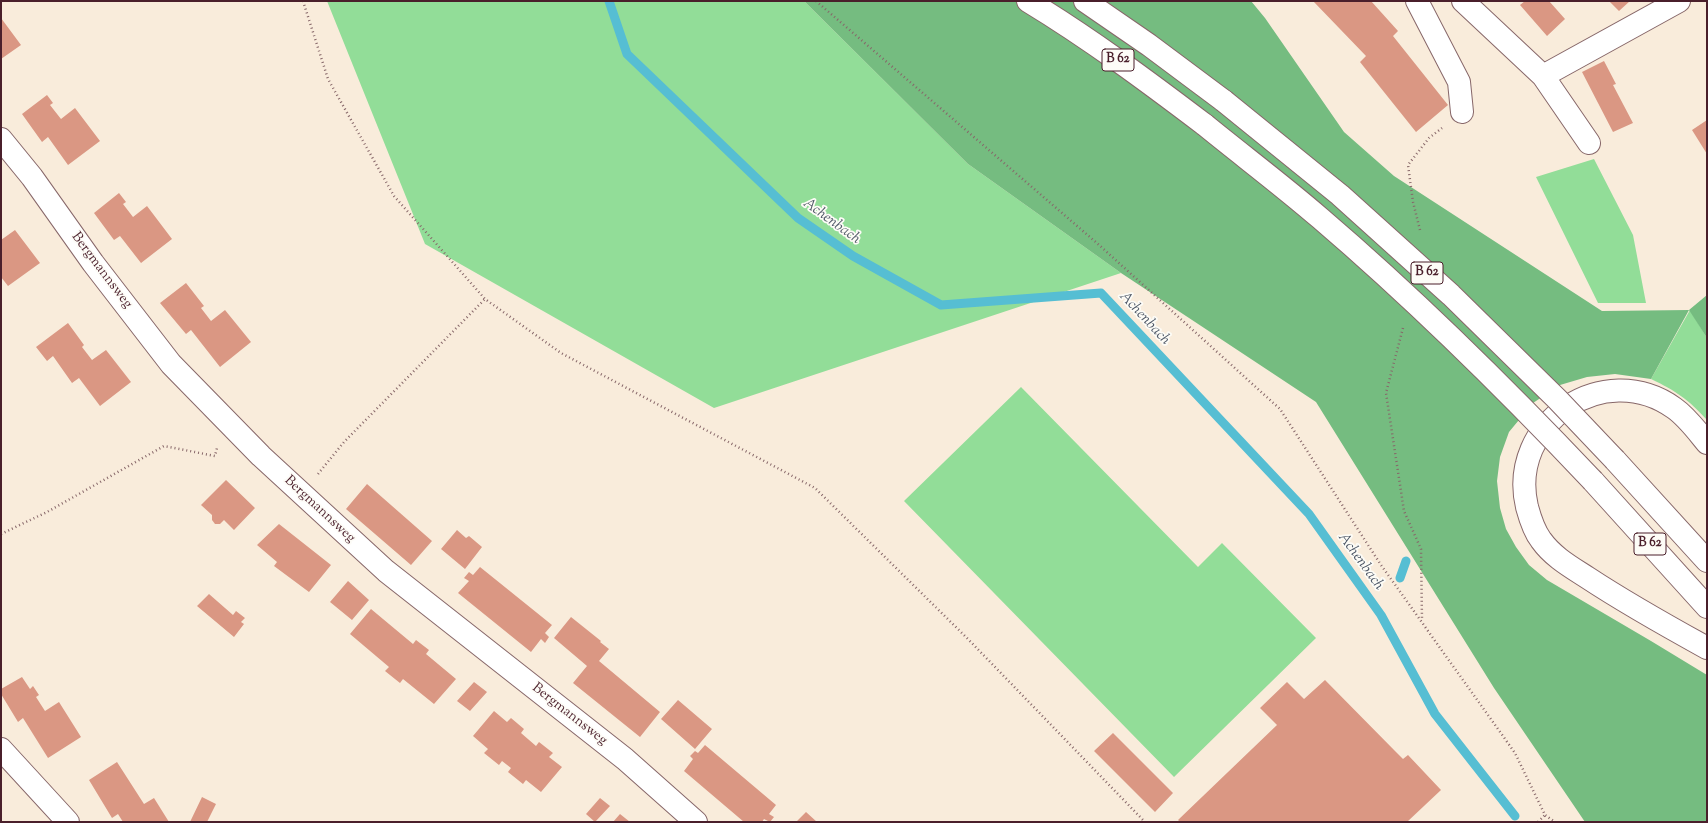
<!DOCTYPE html>
<style>
body{margin:0}
#map{position:relative;width:1708px;height:823px;overflow:hidden;background:#f9ecdb;font-family:"Sorts Mill Goudy",serif}
canvas{display:block}
.frame{position:absolute;inset:0;border:2px solid #4a1f2b;pointer-events:none}
</style>
<div id="map">
<canvas width="1708" height="823"></canvas>
<div class="frame"></div>
</div>
<script>
const ctx = document.querySelector('canvas').getContext('2d');
ctx.lineJoin = 'round';
function fillPath(path, color) { ctx.fillStyle = color; ctx.fill(path, 'evenodd'); }
function strokePath(path, color, width, dash) { ctx.strokeStyle = color; ctx.lineWidth = width; ctx.lineCap = dash ? 'butt' : 'round'; ctx.setLineDash(dash || []); ctx.stroke(path); }
function write(font, color, halo, rows, align = 'center') {
  ctx.font = font + ' "Sorts Mill Goudy",serif'; ctx.lineWidth = 3.5; ctx.setLineDash([]); ctx.textBaseline = 'middle'; ctx.strokeStyle = halo; ctx.fillStyle = color; for (const [text, x, y, turn = 0] of rows) {
    ctx.save(); ctx.translate(x, y); ctx.rotate((+turn || 0) * Math.PI / 180); ctx.textAlign = isNaN(turn) ? turn : align; if (halo) ctx.strokeText(text, 0, 0); ctx.fillText(text, 0, 0); ctx.restore();
  }
}
const green = new Path2D(`
 M 327,1 L 804,1 L 968,164 L 1121,273 L 714,408 L 425,244 Z
 M 1594,159 L 1633,235 L 1646,303 L 1598,303 L 1536,177 Z
 M 1690,310 L 1707,338 L 1707,420 C 1688,399 1676,391 1651,379 Z
 M 1021,387 L 1198,567 L 1222,543 L 1316,638 L 1174,777 L 904,501 Z`);
const forest = new Path2D(`
 M 804,1 L 1251,1 L 1265,18 L 1344,132 L 1394,176 L 1602,311 L 1689,310 L 1707,295 L 1707,338 L 1689,310 L 1651,379 L 1615,374 L 1587,377 L 1560,385 L 1533,403 L 1509,432 L 1500,457 L 1497,481 L 1500,508 L 1506,529 L 1516,547 L 1529,565 L 1547,580 L 1651,641 L 1707,675 L 1707,822 L 1585,822 L 1494,688 L 1316,402 L 1121,273 L 968,164 Z`);
const stream = new Path2D(`
 M 609,1 L 627,54 L 798,218 L 853,256 L 941,305 L 1101,293 L 1309,514 L 1381,615 L 1435,714 L 1515,816
 M 1400,578 L 1406,561`);
const building = new Path2D(`
 M 1313,1 L 1371,1 L 1398,31 L 1393,36 L 1448,105 L 1416,132 L 1360,62 L 1366,56 Z
 M 1525,1 L 1549,1 L 1565,19 L 1547,36 L 1520,5 Z
 M 1609,1 L 1630,1 L 1619,11 Z
 M 1,18 L 21,45 L 1,59 Z
 M 1604,61 L 1616,84 L 1613,85 L 1633,123 L 1613,132 L 1582,72 Z
 M 47,95 L 53,103 L 50,105 L 61,119 L 75,108 L 100,141 L 68,165 L 48,137 L 42,142 L 22,114 Z
 M 1707,120 L 1707,154 L 1692,130 Z
 M 119,193 L 126,202 L 123,204 L 133,217 L 147,206 L 172,239 L 141,263 L 120,236 L 114,240 L 94,213 Z
 M 15,230 L 40,263 L 8,286 L 1,277 L 1,240 Z
 M 186,283 L 204,306 L 201,308 L 211,321 L 225,310 L 251,342 L 220,367 L 191,330 L 186,334 L 160,303 Z
 M 68,323 L 84,345 L 82,347 L 92,360 L 106,350 L 131,382 L 100,406 L 79,378 L 72,383 L 53,356 L 47,361 L 36,347 Z
 M 226,480 L 255,508 L 234,530 L 224,520 L 220,524 L 215,524 L 212,520 L 212,515 L 201,505 Z
 M 367,484 L 432,541 L 411,565 L 346,509 Z
 M 279,524 L 331,565 L 309,592 L 274,566 L 277,562 L 257,545 Z
 M 457,530 L 466,538 L 469,536 L 482,547 L 465,569 L 441,549 Z
 M 480,567 L 552,625 L 545,633 L 549,637 L 545,643 L 541,639 L 531,652 L 458,593 L 469,581 L 464,578 L 469,572 L 473,575 Z
 M 348,581 L 369,600 L 352,620 L 330,602 Z
 M 209,594 L 233,615 L 236,611 L 245,618 L 241,622 L 244,624 L 234,637 L 197,606 Z
 M 371,609 L 413,644 L 416,640 L 429,650 L 426,654 L 456,679 L 434,704 L 403,679 L 400,683 L 385,671 L 389,667 L 350,634 Z
 M 571,617 L 601,641 L 600,642 L 609,649 L 599,661 L 660,712 L 640,737 L 573,683 L 587,666 L 554,638 Z
 M 22,677 L 30,689 L 33,686 L 39,695 L 36,697 L 45,711 L 59,702 L 81,737 L 48,758 L 23,718 L 18,722 L 1,694 L 1,689 Z
 M 1325,680 L 1395,751 L 1403,759 L 1408,755 L 1441,790 L 1407,822 L 1180,822 L 1178,820 L 1277,725 L 1260,708 L 1287,682 L 1304,699 Z
 M 474,682 L 487,692 L 470,711 L 457,701 Z
 M 678,700 L 712,729 L 695,749 L 661,719 Z
 M 494,711 L 507,722 L 511,718 L 524,729 L 521,733 L 536,746 L 539,742 L 553,753 L 549,757 L 562,767 L 541,792 L 526,780 L 523,784 L 508,772 L 511,768 L 502,761 L 499,765 L 484,753 L 488,749 L 473,736 Z
 M 1113,733 L 1173,793 L 1155,812 L 1094,751 Z
 M 705,745 L 776,805 L 769,814 L 774,817 L 770,822 L 764,819 L 762,822 L 744,822 L 684,771 L 693,759 L 690,756 L 695,751 L 698,753 Z
 M 117,762 L 144,804 L 154,798 L 169,822 L 123,822 L 118,814 L 112,818 L 89,780 Z
 M 202,797 L 216,804 L 207,822 L 190,822 Z
 M 600,798 L 610,806 L 595,822 L 586,814 Z
 M 806,812 L 817,822 L 796,822 Z
 M 620,814 L 630,822 L 613,822 Z`);
const path = new Path2D(`
 M 303,1 L 328,79 L 394,196 L 485,299 L 561,353 L 815,488 L 967,638 L 1145,822
 M 816,1 L 1098,244 L 1280,409 L 1381,565 L 1515,753 L 1545,815 L 1555,822
 M 1420,230 L 1413,202 L 1408,165 L 1429,138 L 1442,128
 M 1403,328 L 1386,393 L 1404,511 L 1421,549 L 1422,620
 M 318,474 L 344,442 L 485,299
 M 1,534 L 47,512 L 164,446 L 215,456 L 217,448
 M 1538,822 L 1545,815`);
const minor = new Path2D(`
 M 1417,1 L 1459,82 L 1462,112
 M 1463,1 L 1543,76 L 1589,143
 M 1543,76 L 1679,1
 M 1,139 L 32,177 L 93,263 L 171,364 L 261,456 L 386,571 L 625,759 L 696,822
 M 1,749 L 68,822`);
const major = new Path2D(`
 M 1707,443 C 1697,431 1687,417 1674,408 C 1604,358 1507,423 1527,507 C 1530,518 1534,531 1541,540 C 1553,557 1571,567 1588,578 C 1626,603 1667,626 1707,648
 M 1615,460 L 1707,561
 M 1593,481 L 1707,607`);
const highway = new Path2D(`
 M 1028,1 C 1089,38 1147,81 1205,125
 M 1085,1 L 1149,45 L 1224,101`);
const highwayBridge = new Path2D(`
 M 1224,101 L 1340,195 L 1451,295 L 1557,399 L 1615,460
 M 1205,125 C 1243,156 1283,186 1320,218 C 1416,300 1506,389 1593,481`);
const shields = [
 [1118,60,32],
 [1427,273,32],
 [1650,544,32]
];
const shieldNames = [
 ["B 62",1118,60],
 ["B 62",1427,273],
 ["B 62",1650,544]
];
const streetNames = [
 ["Bergmannsweg",101,271,53],
 ["Bergmannsweg",319,510,43],
 ["Bergmannsweg",569,715,38]
];
const waterNames = [
 ["Achenbach",831,222,36],
 ["Achenbach",1144,319,47],
 ["Achenbach",1360,562,54]
];
fillPath(green, '#92dd98');
fillPath(forest, '#75bc80');
strokePath(stream, '#56bed3', 9);
fillPath(building, '#da9783');
strokePath(minor, '#876769', 24);
strokePath(major, '#876769', 24);
strokePath(highway, '#876769', 24);
strokePath(path, '#876769', 2.5, [1, 3]);
strokePath(minor, '#fff', 22);
strokePath(major, '#fff', 22);
strokePath(highway, '#fff', 22);
strokePath(highwayBridge, '#876769', 24, []);
strokePath(highwayBridge, '#fff', 22);
for (const [x, y, w] of shields) { const box = new Path2D(); box.roundRect(x - w / 2, y - 11, w, 22, 3); ctx.fillStyle = '#fdfcf7'; ctx.fill(box); strokePath(box, '#4a1f2b', 1); }
write('bold 13px', '#4a1f2b', null, shieldNames);
write('14px', '#4a1f2b', '#fdfcf7', streetNames);
write('italic 15px', '#4e5766', '#fdfcf7', waterNames);
</script>
